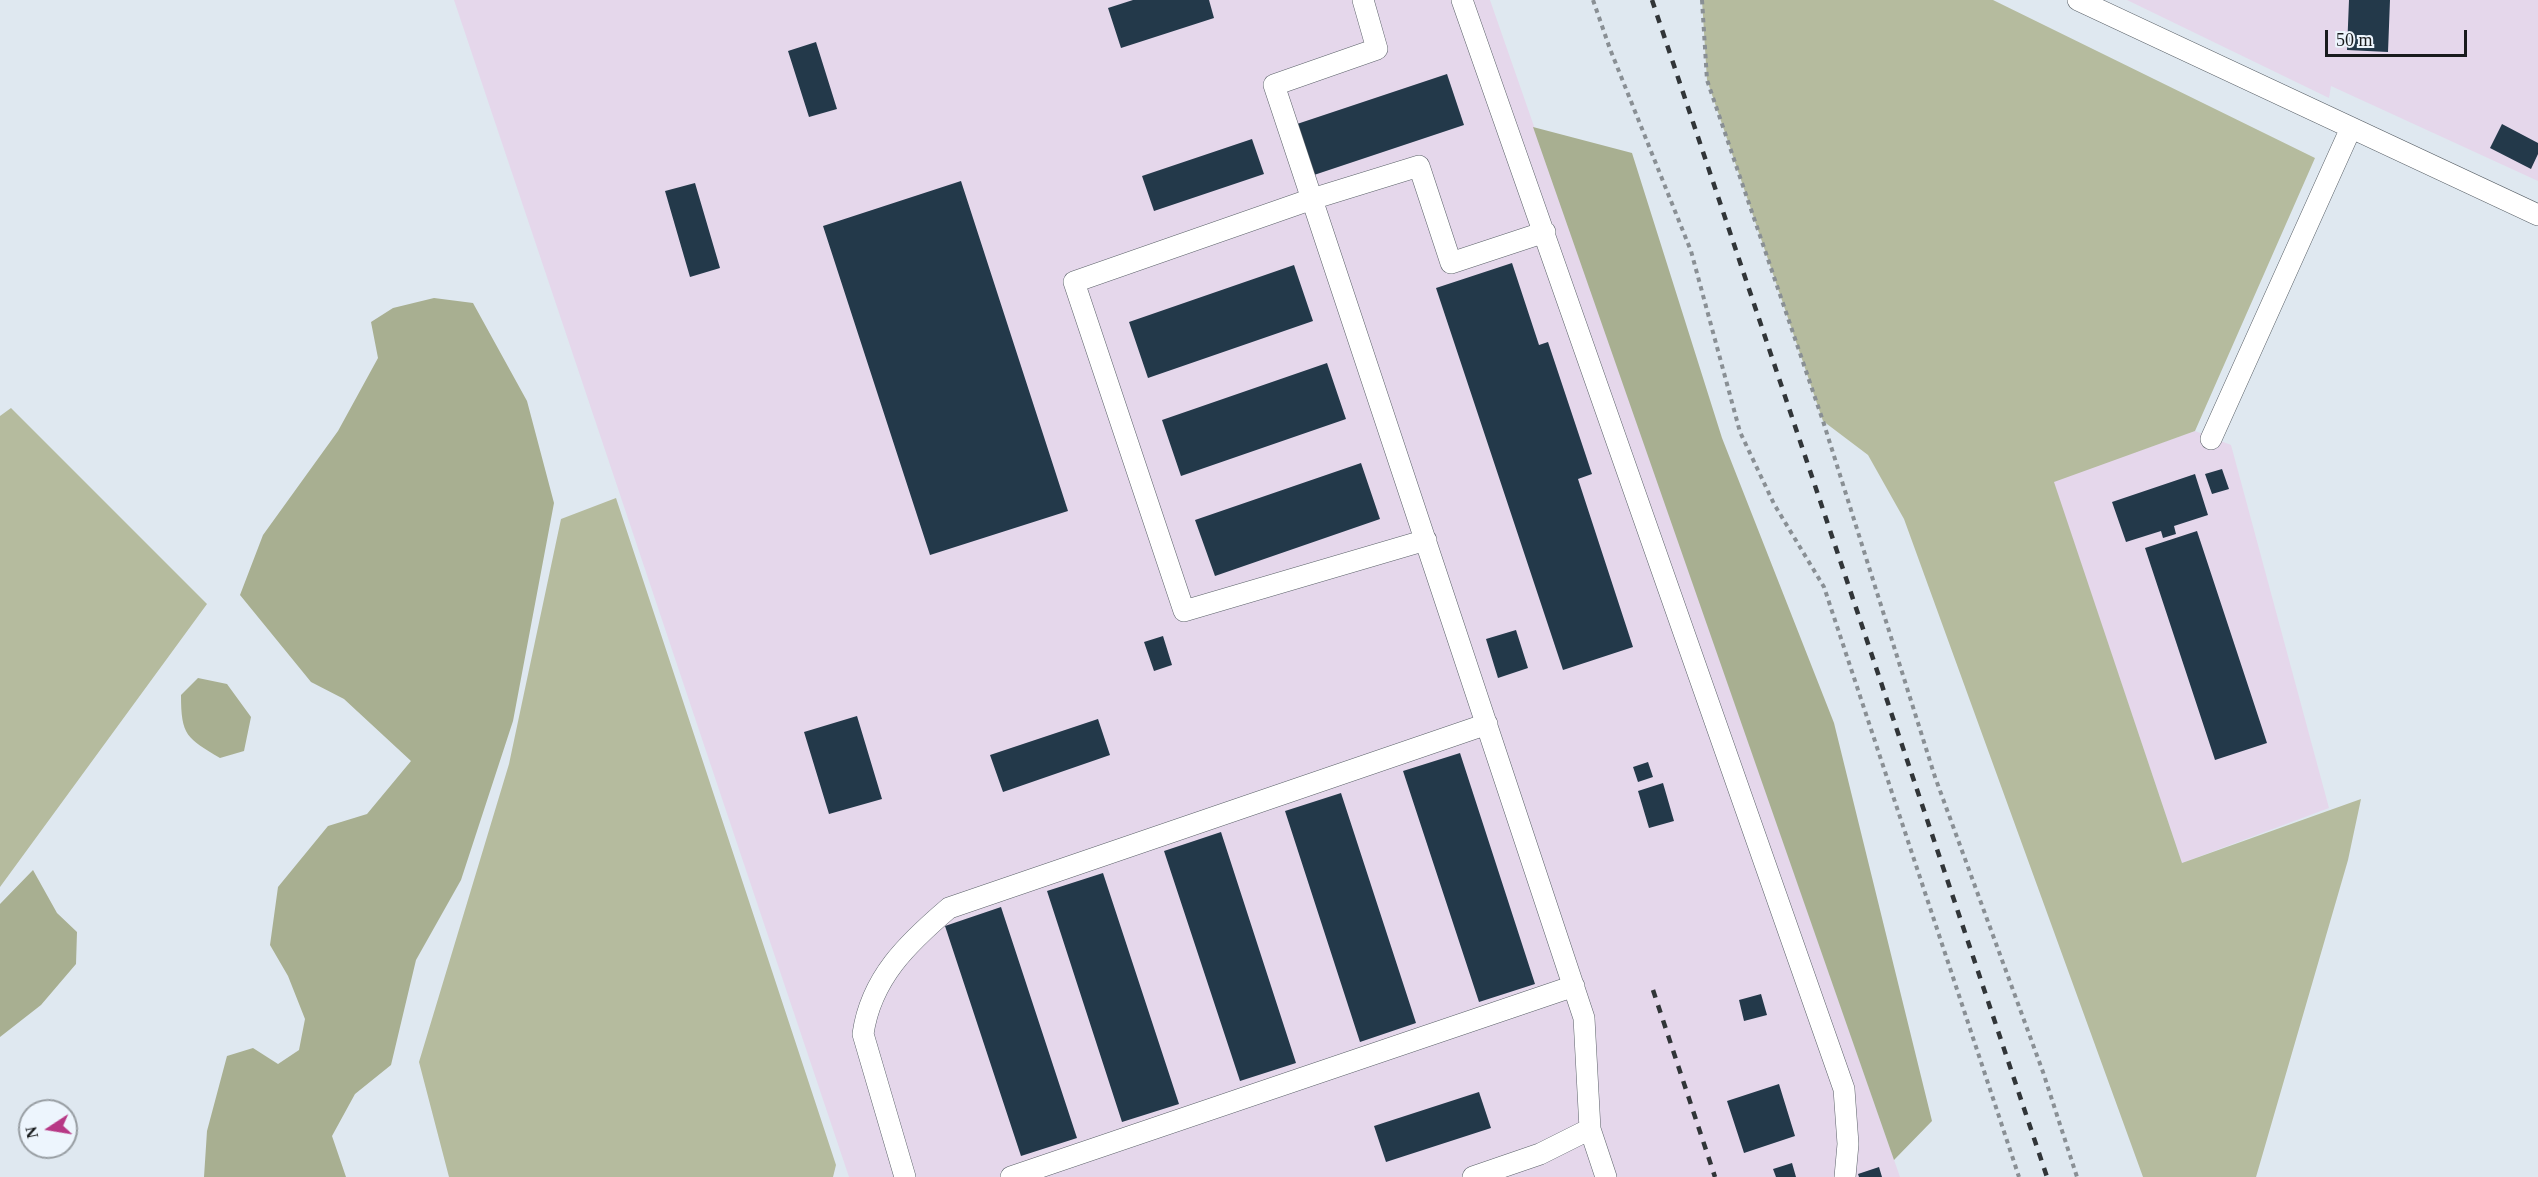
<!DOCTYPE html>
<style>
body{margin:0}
#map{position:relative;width:2538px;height:1177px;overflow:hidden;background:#dfe8f0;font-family:Georgia,serif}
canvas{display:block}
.north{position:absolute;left:18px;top:1099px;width:60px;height:60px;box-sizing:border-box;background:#edf5fd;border:2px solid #989ea3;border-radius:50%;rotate:258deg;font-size:16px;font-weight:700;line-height:24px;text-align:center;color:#181b1d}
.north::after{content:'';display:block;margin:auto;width:21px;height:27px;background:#b73885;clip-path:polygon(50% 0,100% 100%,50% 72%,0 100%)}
.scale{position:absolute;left:2325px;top:30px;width:142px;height:27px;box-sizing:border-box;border:3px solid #181b1d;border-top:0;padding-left:8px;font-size:18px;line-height:21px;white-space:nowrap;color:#181b1d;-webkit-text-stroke:4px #edf5fd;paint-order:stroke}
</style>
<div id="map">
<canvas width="2538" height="1177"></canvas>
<div class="north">N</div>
<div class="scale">50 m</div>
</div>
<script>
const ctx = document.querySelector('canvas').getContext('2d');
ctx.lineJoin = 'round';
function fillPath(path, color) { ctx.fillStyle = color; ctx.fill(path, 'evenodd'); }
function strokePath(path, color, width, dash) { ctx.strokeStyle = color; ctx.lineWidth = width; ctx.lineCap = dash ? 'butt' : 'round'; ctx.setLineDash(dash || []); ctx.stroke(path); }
const industrial = new Path2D(`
 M 454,0 L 1490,0 L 1900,1177 L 849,1177 Z
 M 2127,0 L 2538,0 L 2538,181 L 2331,86 L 2329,98 Z
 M 2195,431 L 2231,445 L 2329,808 L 2182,863 L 2053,481 Z`);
const green = new Path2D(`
 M 1702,0 L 1993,0 L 2315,158 L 2195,431 L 2054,482 L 2182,863 L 2361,799 L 2348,860 L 2256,1177 L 2143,1177 L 1904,519 L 1868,455 L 1823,421 L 1707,80 Z
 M 11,408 L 207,604 L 0,887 L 0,416 Z
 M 616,498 L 836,1165 L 833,1177 L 449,1177 L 419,1062 L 509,764 L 561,519 Z`);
const forest = new Path2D(`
 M 1533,127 L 1632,153 L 1722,438 L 1834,723 L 1932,1121 L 1894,1160 Z
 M 434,298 L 473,303 L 527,401 L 554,503 L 513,721 L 461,880 L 416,960 L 391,1065 L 355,1094 L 332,1136 L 346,1177 L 204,1177 L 207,1131 L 227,1056 L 253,1048 L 278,1064 L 299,1050 L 305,1019 L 288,976 L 270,945 L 278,887 L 328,826 L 367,814 L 411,761 L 344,699 L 311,682 L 240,595 L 263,535 L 338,431 L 378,358 L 371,322 L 393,308 Z
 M 198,678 L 227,684 L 251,717 L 244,751 L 220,758 C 187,738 181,736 181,695 Z
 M 33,870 L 57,913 L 77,932 L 76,964 L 41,1005 L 0,1037 L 0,904 Z`);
const building = new Path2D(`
 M 1133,0 L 1209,0 L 1214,18 L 1121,48 L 1108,8 Z
 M 2349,0 L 2390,0 L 2388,52 L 2347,50 Z
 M 816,42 L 837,109 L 809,117 L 788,51 Z
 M 1447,74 L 1464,125 L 1314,175 L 1297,124 Z
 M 2502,124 L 2538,143 L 2538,154 L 2531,169 L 2490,148 Z
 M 1252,139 L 1264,174 L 1154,211 L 1142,176 Z
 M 961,181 L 1068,511 L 930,555 L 823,226 Z
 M 695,183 L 720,268 L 690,277 L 665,191 Z
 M 1512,263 L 1539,345 L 1548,342 L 1592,474 L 1578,479 L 1633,647 L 1563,670 L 1436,288 Z
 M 1294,265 L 1313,321 L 1148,378 L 1129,322 Z
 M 1327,363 L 1346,419 L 1181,476 L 1162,420 Z
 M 1361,463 L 1380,519 L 1215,576 L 1195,520 Z
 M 2222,469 L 2229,489 L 2212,494 L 2205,474 Z
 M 2195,474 L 2208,515 L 2174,526 L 2176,534 L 2163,538 L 2161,531 L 2126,542 L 2112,502 Z
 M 2197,531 L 2267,743 L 2215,760 L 2145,548 Z
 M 1516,630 L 1528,668 L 1498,678 L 1486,639 Z
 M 1163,636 L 1172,665 L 1154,671 L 1144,642 Z
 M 857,716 L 882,799 L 829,814 L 804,732 Z
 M 1098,719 L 1110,755 L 1003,792 L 990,755 Z
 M 1460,753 L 1535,984 L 1479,1002 L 1403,771 Z
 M 1648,762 L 1653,777 L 1638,782 L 1633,767 Z
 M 1663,783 L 1674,821 L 1649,828 L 1638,791 Z
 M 1341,793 L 1416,1023 L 1360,1042 L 1285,811 Z
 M 1221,832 L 1296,1063 L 1240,1081 L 1164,851 Z
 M 1103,873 L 1179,1104 L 1122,1122 L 1047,891 Z
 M 1001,907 L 1077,1138 L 1021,1156 L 945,926 Z
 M 1761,994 L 1767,1015 L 1744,1021 L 1739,1000 Z
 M 1779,1084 L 1795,1136 L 1744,1153 L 1727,1101 Z
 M 1479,1092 L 1491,1128 L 1386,1162 L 1374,1126 Z
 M 1792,1163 L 1796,1177 L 1776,1177 L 1773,1169 Z
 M 1879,1167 L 1882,1177 L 1859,1177 L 1858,1174 Z`);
const path = new Path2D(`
 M 1593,0 L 1610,49 L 1691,251 L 1740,432 L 1774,504 L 1824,587 L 2019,1177
 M 1702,0 L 1707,80 L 1823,421 L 1935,777 L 2043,1072 L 2077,1177`);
const minor = new Path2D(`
 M 1363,0 L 1377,49 L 1274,85 L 1584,1018 L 1590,1129 L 1606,1177
 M 1462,0 L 1844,1089 L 1848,1144 L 1845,1177
 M 2078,0 L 2538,215
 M 2211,439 L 2351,128
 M 1426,540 L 1184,611 L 1074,282 L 1312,199 L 1419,166 L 1451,263 L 1545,232
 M 905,1177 L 863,1034 C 871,978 908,943 949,908 L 1487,724
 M 1011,1177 L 1574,986
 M 1473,1177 L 1540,1154 L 1590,1129`);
const rail = new Path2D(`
 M 1652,0 L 2047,1177
 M 1653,990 L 1715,1177`);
fillPath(industrial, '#e5d7eb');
fillPath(green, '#b5bb9e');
fillPath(forest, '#a8af91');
fillPath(building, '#23394a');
strokePath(minor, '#5b6269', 22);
strokePath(path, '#898f94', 4, [4.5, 4.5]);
strokePath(minor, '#fff', 21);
strokePath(rail, '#313538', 4.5, [8, 8]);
</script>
